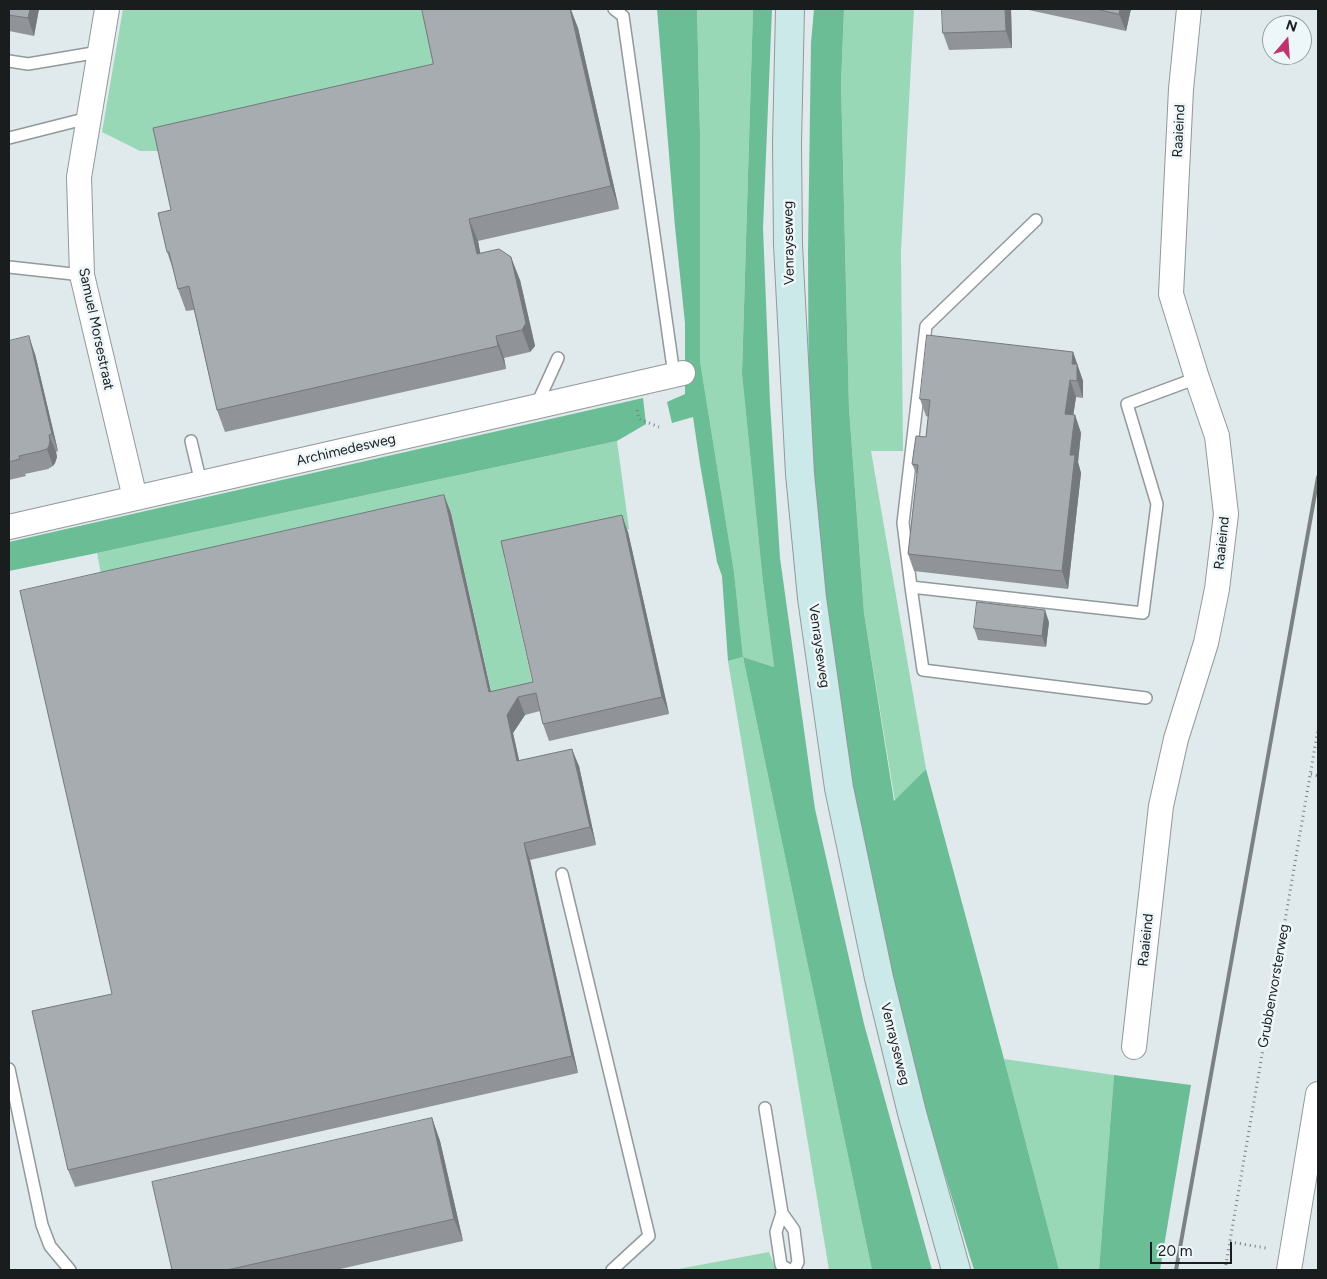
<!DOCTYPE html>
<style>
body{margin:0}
#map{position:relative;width:1327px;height:1279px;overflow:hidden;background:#e0e9eb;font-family:Figtree,sans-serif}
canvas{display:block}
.frame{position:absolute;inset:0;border:10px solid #1a1d1e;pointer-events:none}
.north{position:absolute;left:1262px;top:15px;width:50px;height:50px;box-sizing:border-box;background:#edf6f9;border:1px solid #999fa1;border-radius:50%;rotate:18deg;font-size:14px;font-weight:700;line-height:20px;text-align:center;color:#1a1d1e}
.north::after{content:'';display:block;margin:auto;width:18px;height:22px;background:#bf346c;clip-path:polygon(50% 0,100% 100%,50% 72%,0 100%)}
.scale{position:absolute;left:1150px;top:1242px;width:82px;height:22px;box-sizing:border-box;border:2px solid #1a1d1e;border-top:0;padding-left:6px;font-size:15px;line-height:18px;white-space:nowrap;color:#1a1d1e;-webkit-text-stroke:4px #edf6f9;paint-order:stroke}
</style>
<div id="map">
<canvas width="1327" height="1279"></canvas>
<div class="frame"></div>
<div class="north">N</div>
<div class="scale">20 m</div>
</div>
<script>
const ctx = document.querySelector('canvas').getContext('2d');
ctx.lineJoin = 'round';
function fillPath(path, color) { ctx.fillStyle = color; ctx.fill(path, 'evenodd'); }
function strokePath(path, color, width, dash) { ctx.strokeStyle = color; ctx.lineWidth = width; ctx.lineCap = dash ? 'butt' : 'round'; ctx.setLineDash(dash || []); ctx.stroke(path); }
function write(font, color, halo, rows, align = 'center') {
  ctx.font = font + ' Figtree,sans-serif'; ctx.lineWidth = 5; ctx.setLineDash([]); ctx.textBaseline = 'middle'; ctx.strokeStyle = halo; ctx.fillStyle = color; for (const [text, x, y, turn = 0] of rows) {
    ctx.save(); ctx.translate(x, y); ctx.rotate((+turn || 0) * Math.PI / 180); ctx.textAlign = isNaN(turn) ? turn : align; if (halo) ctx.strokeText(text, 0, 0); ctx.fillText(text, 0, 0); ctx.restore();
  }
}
const green = new Path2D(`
 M 123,9 L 425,9 L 442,87 L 161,151 L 140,151 L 102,132 Z
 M 697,9 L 753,9 L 742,374 L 763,583 L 774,667 L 743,657 L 872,1270 L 829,1270 L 728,661 L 743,657 L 734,572 L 700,361 L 700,134 Z
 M 844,9 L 914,9 L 901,251 L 903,451 L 871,451 L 926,769 L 895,801 L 864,613 L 849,408 L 841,84 Z
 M 617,441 L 629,529 L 504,557 L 536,699 L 495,708 L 451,512 L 104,589 L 97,553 Z
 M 1004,1059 L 1114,1075 L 1099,1270 L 1059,1270 Z
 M 769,1252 L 776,1270 L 673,1270 Z`);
const forest = new Path2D(`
 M 657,9 L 697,9 L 700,134 L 700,361 L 734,572 L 743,657 L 774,667 L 763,583 L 742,374 L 753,9 L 772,9 L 763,228 L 770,403 L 780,558 L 815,809 L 864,1024 L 932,1270 L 872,1270 L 743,657 L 728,661 L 722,576 L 717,562 L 700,464 L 693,417 L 672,423 L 667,402 L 685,394 L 685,323 L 675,227 Z
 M 814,9 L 844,9 L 841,84 L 849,408 L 864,613 L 894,801 L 926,769 L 1004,1059 L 1059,1270 L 974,1270 L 912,1067 L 842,745 L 809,447 L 808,251 L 811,43 Z
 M 643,398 L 646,424 L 617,441 L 97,553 L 9,571 L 9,542 Z
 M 1114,1075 L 1191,1085 L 1160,1270 L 1099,1270 Z`);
const path = new Path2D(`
 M 637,410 L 639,419 L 659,427
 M 1311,774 L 1318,776
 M 1230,1242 L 1266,1248
 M 1225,1270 L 1318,729`);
const service = new Path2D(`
 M 614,9 L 623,16 L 674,375
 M 9,61 L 28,64 L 99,52
 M 9,138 L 88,118
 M 9,267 L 82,275
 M 536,406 L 558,358
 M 191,441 L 201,483
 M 911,587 L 903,523 L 926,326 L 1036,220
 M 1146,698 L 923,670 L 911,587 L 1143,613 L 1157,504 L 1127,404 L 1197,378
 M 562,874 L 649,1236 L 612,1270
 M 9,1069 L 42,1225 L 50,1246 L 70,1270
 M 765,1108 L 782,1213
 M 789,1270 L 781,1265 L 776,1232 L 782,1213 L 794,1230 L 798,1262 L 794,1270`);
const minor = new Path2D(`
 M 107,9 L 79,177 L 82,275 L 135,498
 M 9,527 L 683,373
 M 1134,1047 L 1161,806 L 1176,739 L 1206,643 L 1217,589 L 1226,514 L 1217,436 L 1197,378 L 1171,294 L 1181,89 L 1189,9
 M 1289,1270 L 1318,1094`);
const secondary = new Path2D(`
 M 790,9 L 787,143 L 788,245 L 800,474 L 812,598 L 839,788 L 879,978 L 912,1113 L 956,1270`);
const rail = new Path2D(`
 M 1176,1270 L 1318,477`);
const wall = new Path2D(`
 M 9,9 L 39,9 L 34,36 L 9,31 Z
 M 422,9 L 571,9 L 578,28 L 619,209 L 478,241 L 480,254 L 520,280 L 535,346 L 530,352 L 504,358 L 506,369 L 225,432 L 217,410 L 194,310 L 186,311 L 178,289 L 174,272 L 167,252 L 171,210 L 433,64 Z
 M 1011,9 L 1012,48 L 949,50 L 943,33 Z
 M 1024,9 L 1131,9 L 1126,31 Z
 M 9,341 L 35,354 L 58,451 L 56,452 L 57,457 L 55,463 L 53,466 L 48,469 L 25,474 L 26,476 L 9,480 Z
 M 1073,352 L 1083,381 L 1083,398 L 1076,397 L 1073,415 L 1075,415 L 1081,433 L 1078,462 L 1081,473 L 1068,589 L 914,571 L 908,554 L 917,475 L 912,464 L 926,437 L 928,417 L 926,416 L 920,399 Z
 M 451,513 L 491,692 L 533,682 L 628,532 L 669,714 L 549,741 L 543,724 L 540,711 L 525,715 L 513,733 L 519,760 L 579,766 L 596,845 L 530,860 L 578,1073 L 75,1187 L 68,1170 L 112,994 Z
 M 1049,622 L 1046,647 L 978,640 L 974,628 Z
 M 432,1118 L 440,1141 L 463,1241 L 336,1270 L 172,1270 Z`);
const shadedWall = new Path2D(`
 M 30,9 L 39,9 L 34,36 L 28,18 Z
 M 570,9 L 578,28 L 619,209 L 611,186 Z
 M 1005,9 L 1011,9 L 1012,48 L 1006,31 Z
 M 1120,9 L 1131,9 L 1126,31 L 1119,14 Z
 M 469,219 L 478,241 L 485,277 L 477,254 Z
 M 511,257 L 520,280 L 535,346 L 530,352 L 522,330 Z
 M 29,336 L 35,354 L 58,451 L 52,434 Z
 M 496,336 L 504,358 L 506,369 L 498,346 Z
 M 1073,352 L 1083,381 L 1083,398 L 1072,364 Z
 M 1070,380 L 1076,397 L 1071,431 L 1065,414 Z
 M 1075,415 L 1081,433 L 1078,462 L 1081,473 L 1068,589 L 1062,571 L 1070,455 Z
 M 49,435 L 56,452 L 57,457 L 55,463 L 53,466 L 47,449 Z
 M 444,495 L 451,513 L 495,710 L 489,692 Z
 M 622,515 L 628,532 L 669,714 L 662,697 Z
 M 1045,610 L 1049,622 L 1046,647 L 1042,636 Z
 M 518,697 L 525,715 L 513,733 L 523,778 L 517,761 L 507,715 Z
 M 572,749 L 579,766 L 596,845 L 590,827 Z
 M 524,843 L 530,860 L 578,1073 L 572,1056 Z
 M 432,1118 L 440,1141 L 463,1241 L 454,1219 Z`);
const building = new Path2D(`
 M 9,9 L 30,9 L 28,18 L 9,15 Z
 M 422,9 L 570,9 L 611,186 L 469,219 L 477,254 L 499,249 L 511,257 L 526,323 L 522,330 L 496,336 L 498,346 L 217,410 L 189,286 L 178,289 L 169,252 L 167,252 L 158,213 L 171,210 L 153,128 L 433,64 Z
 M 942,9 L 1005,9 L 1006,31 L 943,33 Z
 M 1096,9 L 1120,9 L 1119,14 Z
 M 927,335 L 1073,352 L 1072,364 L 1077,364 L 1077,381 L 1070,380 L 1065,414 L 1075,415 L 1070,455 L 1075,455 L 1062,571 L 908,554 L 918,465 L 912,464 L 916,436 L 926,437 L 930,400 L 920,399 Z
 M 29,336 L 52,434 L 49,435 L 50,440 L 49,446 L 47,449 L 41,451 L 19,456 L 20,459 L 9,462 L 9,341 Z
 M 444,495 L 489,692 L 533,682 L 501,541 L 622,515 L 662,697 L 543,724 L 536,693 L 518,697 L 507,715 L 517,761 L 572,749 L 590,827 L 524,843 L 572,1056 L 68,1170 L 32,1011 L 112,994 L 20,591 Z
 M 977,602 L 1045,610 L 1042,636 L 974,628 Z
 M 432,1118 L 454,1219 L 227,1270 L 172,1270 L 152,1182 Z`);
const streetNames = [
 ["Raaieind",1179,131,-87],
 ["Venrayseweg",789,243,-91],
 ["Samuel Morsestraat",96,329,78],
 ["Archimedesweg",346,450,-13],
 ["Raaieind",1222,543,-84],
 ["Venrayseweg",819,646,82],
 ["Raaieind",1146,940,-84],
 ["Grubbenvorsterweg",1274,986,-80],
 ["Venrayseweg",895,1044,76]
];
fillPath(green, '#99d8b7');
fillPath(forest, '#6bbd95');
strokePath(service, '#91999b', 14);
strokePath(minor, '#91999b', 26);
strokePath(secondary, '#91999b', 30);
strokePath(path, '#797f80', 3, [1, 4]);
strokePath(service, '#fff', 11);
strokePath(minor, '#fff', 24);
strokePath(secondary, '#cae9e8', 28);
strokePath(rail, '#7c8283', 4);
fillPath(wall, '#909498');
fillPath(shadedWall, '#75787c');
fillPath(building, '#a7acb1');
strokePath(building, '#75787c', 1);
write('14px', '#1a1d1e', '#edf6f9', streetNames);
</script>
